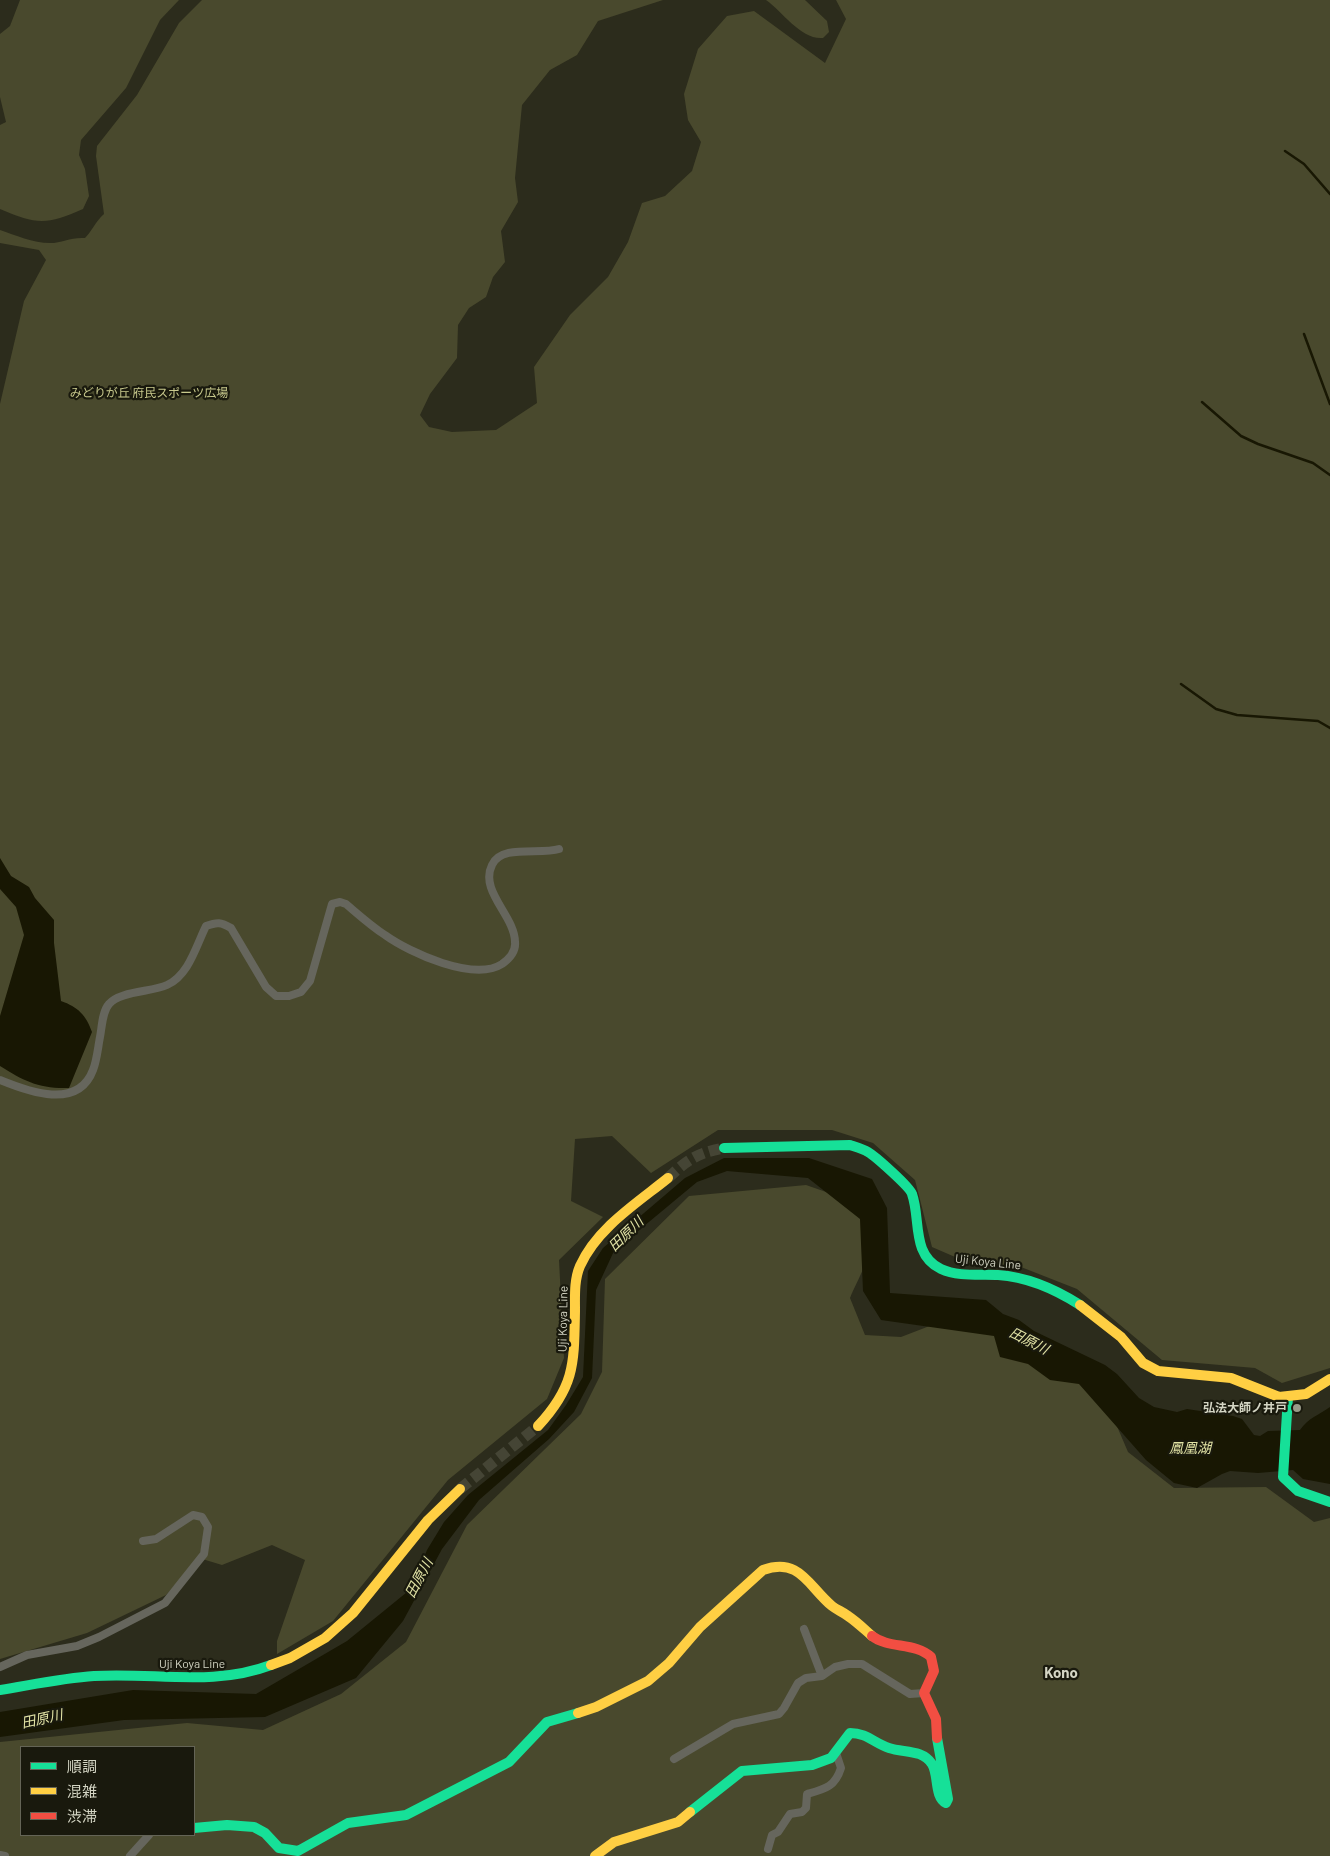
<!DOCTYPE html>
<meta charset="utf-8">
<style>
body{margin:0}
#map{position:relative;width:1330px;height:1856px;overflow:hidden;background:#2c2c1c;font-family:Barlow,"Noto Sans JP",sans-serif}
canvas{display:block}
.legend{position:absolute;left:20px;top:1746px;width:175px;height:90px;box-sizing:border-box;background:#19190d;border:1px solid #646456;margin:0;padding:6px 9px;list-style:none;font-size:15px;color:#d4d5c4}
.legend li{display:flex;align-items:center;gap:10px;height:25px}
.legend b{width:25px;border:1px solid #646456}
</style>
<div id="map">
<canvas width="1330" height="1856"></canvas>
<ul class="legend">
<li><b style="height:6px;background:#16e098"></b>順調</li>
<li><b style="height:6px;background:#ffcf43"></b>混雑</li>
<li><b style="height:6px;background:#f24e42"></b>渋滞</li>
</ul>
</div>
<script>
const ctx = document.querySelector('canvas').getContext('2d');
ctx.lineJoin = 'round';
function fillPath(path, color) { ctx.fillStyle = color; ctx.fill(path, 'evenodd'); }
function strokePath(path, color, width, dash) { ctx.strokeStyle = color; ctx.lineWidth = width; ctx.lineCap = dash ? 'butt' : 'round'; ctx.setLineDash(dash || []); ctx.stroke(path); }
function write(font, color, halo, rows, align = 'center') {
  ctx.font = font + ' Barlow,"Noto Sans JP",sans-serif'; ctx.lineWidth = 4.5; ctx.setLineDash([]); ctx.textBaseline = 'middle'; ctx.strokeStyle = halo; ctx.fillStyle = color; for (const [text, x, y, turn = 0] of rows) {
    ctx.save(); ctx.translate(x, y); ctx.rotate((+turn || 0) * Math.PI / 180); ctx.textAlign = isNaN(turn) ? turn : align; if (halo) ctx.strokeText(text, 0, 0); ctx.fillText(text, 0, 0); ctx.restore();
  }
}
const green = new Path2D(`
 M 20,0 L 179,0 L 160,20 L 126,88 L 81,140 L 79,155 L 85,169 L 89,196 L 83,209 C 47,225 37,225 0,209 L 0,125 L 6,122 L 0,97 L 0,34 L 10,26 Z
 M 202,0 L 663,0 L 598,21 L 577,55 L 550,70 L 522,105 L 515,178 L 518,202 L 501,231 L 505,262 L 493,277 L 486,297 L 469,308 L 458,325 L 457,358 L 430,394 L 420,415 L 429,427 L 452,432 L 496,430 L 537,403 L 534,367 L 570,315 L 608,277 L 628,242 L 642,203 L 665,196 L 692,171 L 701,142 L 688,120 L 684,94 L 698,49 L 727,16 L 754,11 L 825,63 L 846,19 L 836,0 L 1330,0 L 1330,1368 L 1282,1383 L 1255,1368 L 1162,1360 L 1077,1289 L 1021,1267 L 969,1263 L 932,1247 L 915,1180 L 873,1143 L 832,1130 L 718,1130 L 651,1173 L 612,1136 L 575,1139 L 571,1201 L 603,1217 L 559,1260 L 564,1358 L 547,1399 L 448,1480 L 333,1621 L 277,1654 L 277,1641 L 305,1560 L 272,1545 L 222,1565 L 199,1558 L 166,1595 L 87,1633 L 0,1659 L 0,404 L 24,301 L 46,260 L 39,250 L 0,243 L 0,230 C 15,235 33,243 50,243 C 62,243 71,237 85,238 C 92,231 95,222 104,214 L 96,156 L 97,146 L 137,95 L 179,23 Z
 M 766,0 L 805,0 L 827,21 L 829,32 L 823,38 C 801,40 783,12 766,0 Z
 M 806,1185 L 852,1201 C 878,1248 871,1252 850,1298 L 865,1335 L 901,1337 L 958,1315 L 1101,1389 L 1128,1452 L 1174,1488 L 1266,1487 L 1314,1522 L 1330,1518 L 1330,1856 L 0,1856 L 0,1742 L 187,1723 L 263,1730 L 341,1694 L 406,1642 L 467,1525 L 581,1414 L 602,1372 L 605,1279 L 689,1196 ZM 21,1747 L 194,1747 L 194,1835 L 21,1835 Z`);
const water = new Path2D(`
 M 0,858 L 11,876 L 29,887 L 35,898 L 54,920 L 54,943 L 61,1001 C 78,1007 86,1015 92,1032 L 69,1088 C 39,1089 24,1081 0,1066 L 0,1016 L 24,935 L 16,907 L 0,889 Z
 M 724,1158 L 809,1158 L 872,1179 L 887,1208 L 890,1293 L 986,1300 L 1003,1314 L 1019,1320 L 1034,1331 L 1105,1365 L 1117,1374 L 1139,1398 L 1154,1407 L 1177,1412 L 1187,1409 L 1233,1416 L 1242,1419 L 1254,1435 L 1260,1436 L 1268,1431 L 1300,1430 C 1308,1418 1319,1415 1330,1407 L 1330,1484 L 1303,1479 L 1293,1470 L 1258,1473 L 1230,1471 L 1222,1474 L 1197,1488 L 1174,1483 L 1146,1460 L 1079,1384 L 1050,1380 L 1028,1364 L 1000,1357 L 994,1336 L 881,1320 L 863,1291 L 860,1219 L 808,1178 L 727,1171 L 697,1182 L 614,1251 L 596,1290 L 592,1378 L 574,1412 L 549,1439 L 479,1500 L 442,1549 L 403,1621 L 356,1678 L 265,1717 L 124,1720 L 0,1737 L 0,1712 L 133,1690 L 256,1694 L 347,1641 L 412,1588 L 427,1550 L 444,1522 L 468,1495 L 548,1430 L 566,1405 L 583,1377 L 588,1271 L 603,1248 L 685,1178 Z`);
const stream = new Path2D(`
 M 1285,151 L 1304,164 L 1330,194
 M 1304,334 L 1330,404
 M 1202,402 L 1241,436 L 1258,444 L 1313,463 L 1330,475
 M 1181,684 L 1216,709 L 1237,715 L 1318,721 L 1330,728`);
const primaryTunnel = new Path2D(`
 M 668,1178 C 687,1160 697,1153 724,1148
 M 460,1489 L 538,1426`);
const street = new Path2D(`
 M 0,1080 C 29,1092 78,1110 93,1070 C 97,1060 98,1047 100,1037 C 102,1027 102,1012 109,1004 C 120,991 152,992 167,985 C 189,975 196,946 206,926 C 217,922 221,922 231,928 L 266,987 L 276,996 L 289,996 L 301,992 L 310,981 L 332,904 L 340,902 L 346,904 C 359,915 371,926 385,935 C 410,953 474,982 502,964 C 509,959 516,951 515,942 C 515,916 479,891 492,865 C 501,844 540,855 559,849
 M 804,1629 L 822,1676
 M 0,1667 L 27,1655 L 77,1646 L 99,1637 L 165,1603 L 204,1554 L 208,1527 L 202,1517 L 193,1515 L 156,1539 L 143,1541
 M 674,1759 L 733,1724 L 779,1714 L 784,1708 L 798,1683 L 806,1678 L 822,1676 L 835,1667 L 848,1664 L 862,1664 L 910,1694 L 924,1693
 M 768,1849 L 772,1835 L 778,1832 L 790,1814 L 802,1812 L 806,1808 L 807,1794 C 825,1789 835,1787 841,1768 L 836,1753
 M 0,1855 L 5,1856
 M 130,1856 L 149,1835`);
const fast = new Path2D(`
 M 724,1148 L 850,1145 C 856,1147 863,1149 868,1152 C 875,1156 910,1187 912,1194 C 921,1219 911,1255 941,1269 C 958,1277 980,1274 998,1275 C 1028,1277 1055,1289 1080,1305
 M 1288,1397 L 1283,1477 L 1298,1491 L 1330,1502
 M 0,1690 C 31,1685 63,1678 94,1676 C 154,1672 213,1687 271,1665
 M 690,1812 L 742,1771 L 812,1765 L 831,1758 L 850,1733 C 867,1733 874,1743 889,1748 C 904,1753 922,1749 932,1764 C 939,1775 934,1797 946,1803 L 948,1799 L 937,1738
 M 194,1828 L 227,1825 L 254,1827 L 265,1833 L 279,1848 L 298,1851 L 348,1823 L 406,1815 L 509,1762 L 547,1722 L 578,1713`);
const slow = new Path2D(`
 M 1080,1305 L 1121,1337 L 1143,1363 L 1158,1371 L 1231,1378 L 1279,1397 L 1306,1394 L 1330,1379
 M 538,1426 C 575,1386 574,1364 575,1311 C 575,1296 574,1280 580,1266 C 597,1228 637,1203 668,1178
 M 271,1665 L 290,1658 L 325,1638 L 353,1613 L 428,1520 L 460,1489
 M 578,1713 L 596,1707 L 648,1681 L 669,1663 L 700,1627 L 763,1570 C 800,1557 808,1586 832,1606 C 837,1610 843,1612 848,1616 C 857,1622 864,1629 872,1636
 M 595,1856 L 614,1842 L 678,1822 L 690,1812`);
const jam = new Path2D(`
 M 872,1636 C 889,1649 915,1642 931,1657 L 934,1671 L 924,1693 L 936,1719 L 937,1738`);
const markers = [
 [1297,1408,5,"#999a89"]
];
const parkNames = [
 ["みどりが丘 府民スポーツ広場",149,393]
];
const streetNames = [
 ["Uji Koya Line",988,1262,6],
 ["Uji Koya Line",563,1319,-89],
 ["Uji Koya Line",192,1664]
];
const poiNames = [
 ["弘法大師ノ井戸",1287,1408]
];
const waterNames = [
 ["田原川",626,1234,-44],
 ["田原川",1029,1341,27],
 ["鳳凰湖",1190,1448],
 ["田原川",419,1578,-62],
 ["田原川",42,1719,-12]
];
const quarterNames = [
 ["Kono",1061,1673]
];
fillPath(green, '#49492d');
fillPath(water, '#181703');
strokePath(stream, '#181703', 2.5);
strokePath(primaryTunnel, '#454535', 11, [11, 5.5]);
strokePath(street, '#66665d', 8);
strokePath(fast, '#16e098', 10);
strokePath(slow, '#ffcf43', 10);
strokePath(jam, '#f24e42', 10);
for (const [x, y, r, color] of markers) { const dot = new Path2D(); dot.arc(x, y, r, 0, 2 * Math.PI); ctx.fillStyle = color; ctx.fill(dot); strokePath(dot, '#19190d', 2); }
write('12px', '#c8c98d', '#19190d', parkNames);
write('12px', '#d4d5c4', '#19190d', streetNames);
write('bold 12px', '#d4d5c4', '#19190d', poiNames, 'right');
write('italic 14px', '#e1e2a5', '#19190d', waterNames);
write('bold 15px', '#d4d5c4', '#19190d', quarterNames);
</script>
